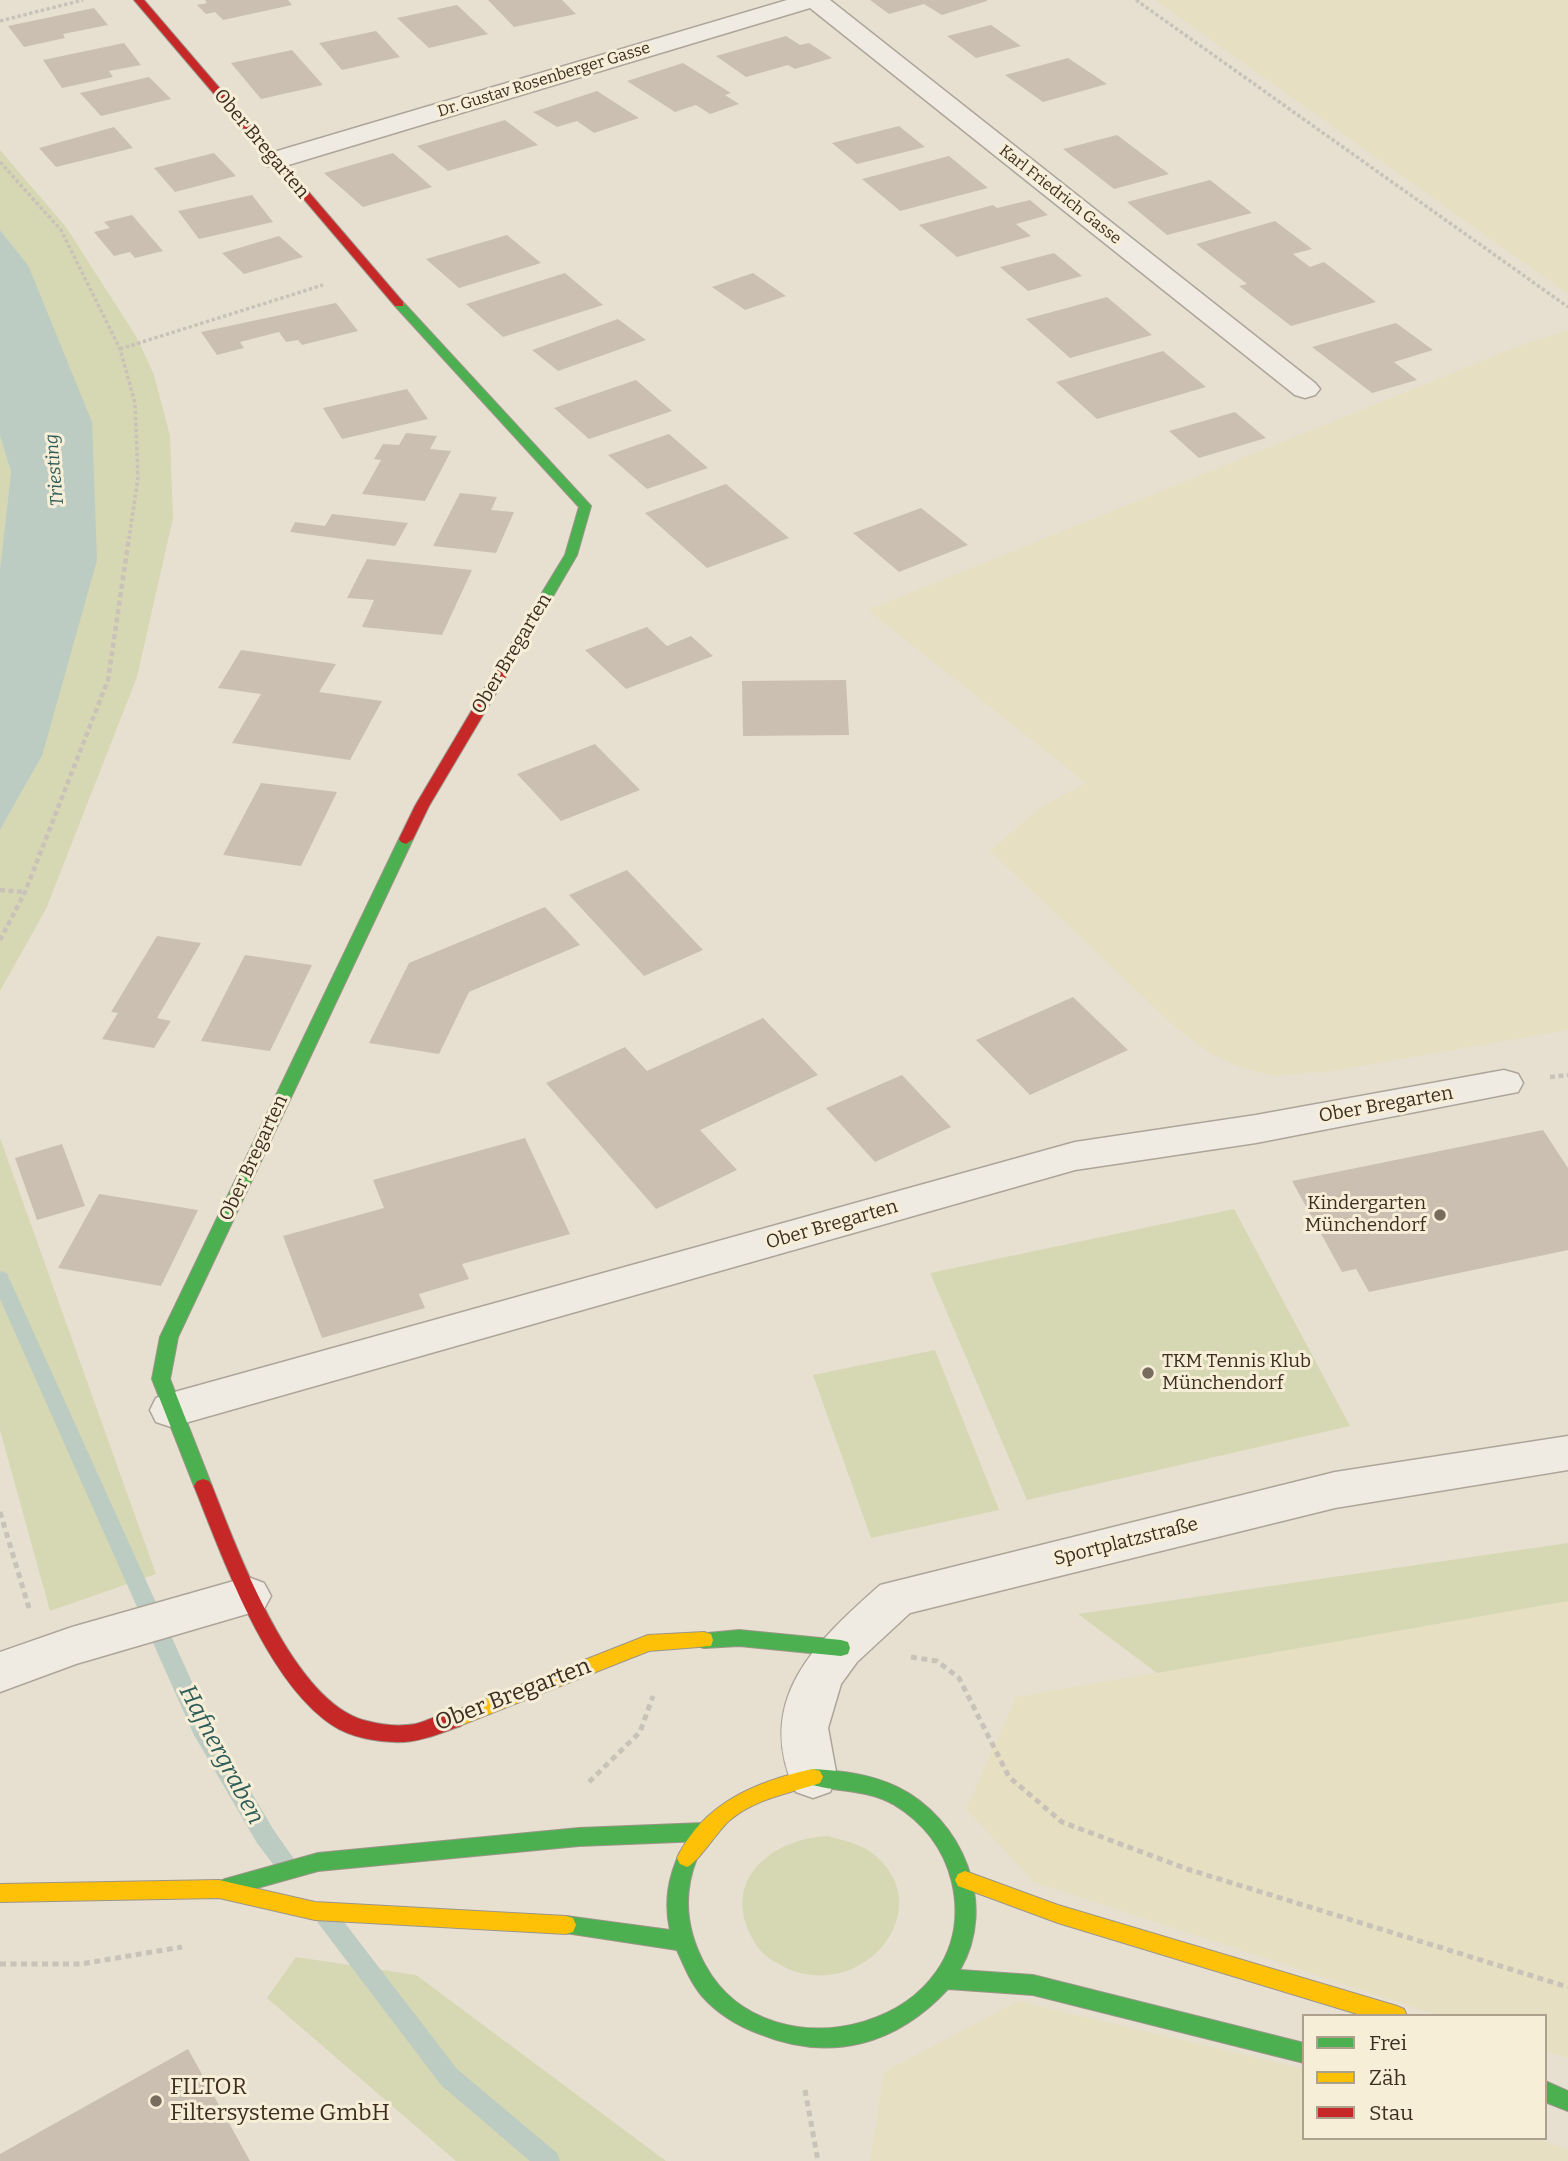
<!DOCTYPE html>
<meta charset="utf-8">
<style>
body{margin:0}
#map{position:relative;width:1568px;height:2161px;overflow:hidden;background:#e7e0d1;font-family:Bitter,serif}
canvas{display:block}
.legend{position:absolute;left:1302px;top:2014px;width:245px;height:126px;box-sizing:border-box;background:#f7eed8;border:2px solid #ada18e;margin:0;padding:9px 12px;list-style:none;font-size:21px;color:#3d2e20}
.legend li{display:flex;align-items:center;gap:14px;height:35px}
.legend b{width:35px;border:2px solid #ada18e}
</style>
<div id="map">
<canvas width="1568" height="2161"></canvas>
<ul class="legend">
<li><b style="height:9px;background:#4caf50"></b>Frei</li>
<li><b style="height:9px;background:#ffc107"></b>Zäh</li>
<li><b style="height:9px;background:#c62828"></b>Stau</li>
</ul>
</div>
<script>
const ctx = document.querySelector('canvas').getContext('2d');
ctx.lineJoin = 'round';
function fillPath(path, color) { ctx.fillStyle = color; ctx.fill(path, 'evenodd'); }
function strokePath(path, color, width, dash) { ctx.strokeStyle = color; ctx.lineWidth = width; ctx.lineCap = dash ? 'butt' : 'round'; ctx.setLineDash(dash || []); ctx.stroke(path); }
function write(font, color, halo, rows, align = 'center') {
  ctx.font = font + ' Bitter,serif'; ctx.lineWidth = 6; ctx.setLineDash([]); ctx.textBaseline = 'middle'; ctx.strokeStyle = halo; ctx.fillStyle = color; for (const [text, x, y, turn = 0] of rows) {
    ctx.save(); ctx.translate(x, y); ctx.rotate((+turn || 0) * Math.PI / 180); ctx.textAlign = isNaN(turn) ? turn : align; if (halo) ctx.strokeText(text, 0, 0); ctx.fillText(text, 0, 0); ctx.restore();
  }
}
const farmland = new Path2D(`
 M 1155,0 L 1568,0 L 1568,294 Z
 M 1568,330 L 1568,1030 L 1333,1071 L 1274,1076 L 1240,1067 L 1211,1054 L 1175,1027 L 990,851 L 1038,809 L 1086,783 L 868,610 L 1519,346 Z
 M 1568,1601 L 1568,2058 L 1545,2051 L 1545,2016 L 1440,2016 L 1034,1882 L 966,1809 L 1016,1697 Z
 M 1018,2001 L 1304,2069 L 1304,2138 L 1534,2138 L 1568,2150 L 1568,2161 L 870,2161 L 884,2072 Z`);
const green = new Path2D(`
 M 0,150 L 66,227 L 137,338 L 154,375 L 170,436 L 173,518 L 137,677 L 46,909 L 0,991 L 0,830 L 42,756 L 28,265 L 0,230 Z
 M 0,436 L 11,472 L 0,569 Z
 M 0,1138 L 156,1574 L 50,1611 L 0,1430 Z
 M 1234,1209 L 1350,1426 L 1027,1500 L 930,1273 Z
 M 935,1350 L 999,1510 L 871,1538 L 813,1375 Z
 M 1568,1543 L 1568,1601 L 1157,1673 L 1078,1614 Z
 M 827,1836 C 842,1840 859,1843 872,1853 C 940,1905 868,1999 791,1970 C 779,1965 764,1957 757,1946 C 717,1885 766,1840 827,1836 Z
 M 296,1957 L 416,1975 L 666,2161 L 456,2161 L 267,1998 Z`);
const water = new Path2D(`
 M 0,230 L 28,265 L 92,422 L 97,560 L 42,756 L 0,830 L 0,569 L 11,472 L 0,436 Z`);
const stream = new Path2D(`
 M 0,1271 L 7,1273 L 9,1278 L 211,1724 L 273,1829 L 301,1869 L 298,1876 L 290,1879 L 282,1876 L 257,1843 L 194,1735 L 0,1299 Z
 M 326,1906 L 334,1909 L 457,2069 L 557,2153 L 560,2161 L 530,2161 L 441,2085 L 318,1923 L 315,1916 L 318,1909 Z`);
const building = new Path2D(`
 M 205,0 L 288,0 L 292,5 L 223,20 L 215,12 L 206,14 L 197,5 L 207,3 Z
 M 488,0 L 562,0 L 576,14 L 514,27 Z
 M 870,0 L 987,0 L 987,1 L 942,15 L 924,4 L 889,14 Z
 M 457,5 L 488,34 L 429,48 L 397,18 Z
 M 94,8 L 108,25 L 63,34 L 65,38 L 24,47 L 8,26 Z
 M 991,25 L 1021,46 L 976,58 L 947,36 Z
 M 376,31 L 400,57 L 342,70 L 319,43 Z
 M 786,36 L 800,45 L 809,43 L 832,58 L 795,69 L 788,65 L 746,77 L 716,56 Z
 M 124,43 L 141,65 L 109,71 L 113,77 L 62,88 L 43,60 Z
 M 292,50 L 323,85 L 261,99 L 231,63 Z
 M 1068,58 L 1107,84 L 1043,102 L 1005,75 Z
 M 683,63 L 731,93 L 725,95 L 739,104 L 710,114 L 696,105 L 675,112 L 627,81 Z
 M 149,77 L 171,99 L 101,116 L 80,93 Z
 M 597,91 L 639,118 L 594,133 L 577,121 L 557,127 L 533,112 Z
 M 505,120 L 538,145 L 448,171 L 417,146 Z
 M 899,126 L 925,147 L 857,164 L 832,143 Z
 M 114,127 L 133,148 L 56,167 L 39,148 Z
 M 1117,135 L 1169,174 L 1114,189 L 1063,149 Z
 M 214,153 L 236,176 L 175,192 L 154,168 Z
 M 393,153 L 432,187 L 363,207 L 324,173 Z
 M 949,156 L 988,188 L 900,211 L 862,179 Z
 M 1210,180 L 1252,213 L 1167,235 L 1127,202 Z
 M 252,195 L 273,222 L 199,239 L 178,211 Z
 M 1030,200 L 1048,215 L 1016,224 L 1031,236 L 957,257 L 919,225 L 993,205 L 997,208 Z
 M 132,215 L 163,251 L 135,258 L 130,252 L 114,256 L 94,232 L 110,228 L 104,222 Z
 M 1275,221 L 1312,249 L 1293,254 L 1310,267 L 1324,262 L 1376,302 L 1291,326 L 1239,286 L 1247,284 L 1196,244 Z
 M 507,235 L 541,263 L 459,288 L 426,259 Z
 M 279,236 L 303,257 L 244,274 L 222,253 Z
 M 1054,253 L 1082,276 L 1028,291 L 1000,267 Z
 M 565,273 L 603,305 L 503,337 L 466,304 Z
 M 753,273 L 786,296 L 745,310 L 712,287 Z
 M 1107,297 L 1152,335 L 1070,358 L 1026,319 Z
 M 336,303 L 358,331 L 302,345 L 298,340 L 286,342 L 279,332 L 240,342 L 244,348 L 217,355 L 201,332 Z
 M 618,319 L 646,340 L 558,371 L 532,350 Z
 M 1396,323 L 1433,350 L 1394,362 L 1417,380 L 1372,393 L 1312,347 Z
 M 1163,351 L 1206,387 L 1097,419 L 1056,382 Z
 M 636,380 L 672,411 L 589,439 L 554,408 Z
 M 407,389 L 428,419 L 342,439 L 323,408 Z
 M 1235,412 L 1266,438 L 1199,458 L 1169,431 Z
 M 406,433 L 437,436 L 430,449 L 451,451 L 425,501 L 362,494 L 381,460 L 374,459 L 383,444 L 399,445 Z
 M 669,434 L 708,468 L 647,489 L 608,455 Z
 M 726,484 L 789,538 L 707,568 L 645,513 Z
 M 460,493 L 497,497 L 491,510 L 514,512 L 496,553 L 433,546 Z
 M 921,508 L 968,545 L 899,572 L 853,533 Z
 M 332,514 L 408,523 L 395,546 L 290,532 L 295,522 L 325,526 Z
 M 367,559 L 472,570 L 442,635 L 362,627 L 374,600 L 347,598 Z
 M 647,627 L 667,646 L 691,636 L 713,656 L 626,689 L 585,650 Z
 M 241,650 L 336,664 L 319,692 L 382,701 L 350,760 L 232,743 L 261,694 L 218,688 Z
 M 846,680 L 849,735 L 743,736 L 742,681 Z
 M 595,744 L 640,790 L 561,821 L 517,774 Z
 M 261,783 L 337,792 L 301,866 L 223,855 Z
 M 627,870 L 703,950 L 644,976 L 569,895 Z
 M 545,907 L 580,945 L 469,992 L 439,1054 L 369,1043 L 409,963 Z
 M 157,936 L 201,943 L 157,1018 L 171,1021 L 154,1048 L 102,1039 L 118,1013 L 111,1012 Z
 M 245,955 L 312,965 L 270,1051 L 201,1041 Z
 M 1073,997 L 1128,1050 L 1030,1095 L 976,1040 Z
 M 763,1018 L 818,1075 L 700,1130 L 737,1170 L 656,1209 L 546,1083 L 625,1047 L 647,1071 Z
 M 902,1075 L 951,1127 L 875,1162 L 826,1108 Z
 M 1543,1130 L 1568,1168 L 1568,1250 L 1369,1292 L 1356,1269 L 1342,1272 L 1292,1181 Z
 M 525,1138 L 570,1234 L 462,1264 L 469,1279 L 419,1294 L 425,1308 L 322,1338 L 283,1236 L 384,1208 L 373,1180 Z
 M 62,1144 L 85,1206 L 37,1220 L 15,1158 Z
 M 99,1194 L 198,1210 L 161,1286 L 58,1268 Z
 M 188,2049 L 250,2161 L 0,2161 L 0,2154 Z`);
const pathFar2 = new Path2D(`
 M 1136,0 L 1568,307
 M 0,21 L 83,0
 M 0,162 L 61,230 L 120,349 L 135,403 L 138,478 L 129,539
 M 120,349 L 323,285`);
const pathFar1 = new Path2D(`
 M 0,890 L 25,892
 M 0,940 L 25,892 L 108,680 L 129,537
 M 1550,1077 L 1568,1075`);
const path = new Path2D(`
 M 0,1512 L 29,1608
 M 911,1657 L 937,1661 L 959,1678 L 1009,1777 L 1062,1822 L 1187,1869 L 1568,1987
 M 589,1782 L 640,1732 L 653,1696
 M 0,1964 L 81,1964 L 182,1947
 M 805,2090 L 818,2161`);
const street = new Path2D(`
 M 787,0 L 830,0 L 1315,383 L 1320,389 L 1315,395 L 1305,398 L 1295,395 L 810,8 L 285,166 L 267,166 L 263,160 L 267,154 Z
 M 1504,1070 L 1518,1074 L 1523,1083 L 1518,1092 L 1256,1143 L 1075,1170 L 171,1427 L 156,1422 L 150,1410 L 156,1398 L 171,1393 L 1075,1142 L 1256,1115 Z
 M 1568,1436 L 1568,1470 L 1335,1508 L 910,1613 L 857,1662 L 841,1684 L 828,1728 L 837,1777 L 830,1792 L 813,1798 L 796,1792 C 752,1700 817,1641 880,1585 L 1335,1472 Z
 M 248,1577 L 264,1583 L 271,1596 L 264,1609 L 76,1664 L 0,1692 L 0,1652 L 72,1627 Z`);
const fast = new Path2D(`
 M 399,301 L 403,302 L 591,506 L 577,555 L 535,627 L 525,627 L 523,624 L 565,555 L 579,507 L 395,306 L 395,302 Z
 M 406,834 L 413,839 L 178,1337 L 170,1379 L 212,1486 L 209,1491 L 203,1493 L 197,1491 L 194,1486 L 152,1379 L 160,1337 L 399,839 Z
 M 739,1630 L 841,1640 L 848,1642 L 850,1648 L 848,1654 L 841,1656 L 739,1646 L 704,1648 L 697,1646 L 695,1640 L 697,1634 Z
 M 813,1769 C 842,1771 871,1774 897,1787 C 963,1819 998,1905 960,1970 L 1033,1975 L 1304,2043 L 1304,2063 L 1033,1995 L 948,1989 C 897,2044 832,2063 760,2034 C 738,2026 718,2014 702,1996 C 691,1983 684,1966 677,1950 L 559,1932 L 556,1925 L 559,1918 L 566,1916 L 670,1930 C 664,1902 668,1878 680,1852 L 687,1849 L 694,1852 L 697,1858 C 682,1895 686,1930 705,1965 C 769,2083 985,2025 952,1882 C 944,1849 923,1822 893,1804 C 864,1788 835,1793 806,1783 L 803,1777 L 806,1771 Z
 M 703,1823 L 710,1826 L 713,1832 L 710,1838 L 703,1841 L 579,1846 L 318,1871 L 225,1897 L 218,1894 L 215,1888 L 218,1882 L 225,1879 L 318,1853 L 579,1828 Z
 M 1545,2081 L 1568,2091 L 1568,2111 L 1545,2102 Z`);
const slow = new Path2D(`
 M 704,1632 L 711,1634 L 713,1640 L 711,1646 L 649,1651 L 454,1728 L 447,1726 L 444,1720 L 447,1714 L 648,1635 Z
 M 813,1769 L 820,1771 L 823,1777 L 820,1783 C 788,1794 757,1798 730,1820 C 717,1831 698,1863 687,1867 L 680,1864 L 677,1858 C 703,1803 757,1781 813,1769 Z
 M 965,1871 L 1058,1905 L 1397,2006 L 1404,2009 L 1407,2016 L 1364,2016 L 1058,1923 L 958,1886 L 955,1880 L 958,1874 Z
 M 219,1880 L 315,1902 L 566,1916 L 573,1918 L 576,1925 L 573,1932 L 566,1934 L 315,1920 L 219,1898 L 0,1902 L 0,1884 Z`);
const jam = new Path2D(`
 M 134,0 L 144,0 L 403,302 L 403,306 L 395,306 Z
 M 530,620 L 537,624 L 429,806 L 413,839 L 406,844 L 401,842 L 399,839 L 415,806 L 523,624 Z
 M 203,1479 L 209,1481 L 212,1486 C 238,1551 293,1704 367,1721 C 382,1725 399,1727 415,1724 C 429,1721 447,1709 461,1714 L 464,1720 L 461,1726 C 443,1732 423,1741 404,1742 C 381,1743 351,1738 332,1725 C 266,1681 223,1558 194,1486 L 197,1481 Z`);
const markers = [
 [1440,1215,7,"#786c5e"],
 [1148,1373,7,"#786c5e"],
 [156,2101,7,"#786c5e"]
];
const farStreetnames = [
 ["Dr. Gustav Rosenberger Gasse",544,80,-17],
 ["Karl Friedrich Gasse",1060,195,38]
];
const farWaternames = [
 ["Triesting",55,470,-95]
];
const streetNames = [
 ["Ober Bregarten",261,144,50],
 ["Ober Bregarten",512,654,-59],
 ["Ober Bregarten",1386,1105,-10],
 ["Ober Bregarten",254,1158,-65],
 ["Ober Bregarten",832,1225,-16],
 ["Sportplatzstraße",1126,1542,-14]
];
const poiNames = [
 ["Kindergarten",1426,1204],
 ["Münchendorf",1426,1226],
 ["TKM Tennis Klub",1162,1362,"left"],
 ["Münchendorf",1162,1384,"left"]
];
const nearStreetnames = [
 ["Ober Bregarten",513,1695,-21]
];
const nearPoinames = [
 ["FILTOR",170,2088],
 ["Filtersysteme GmbH",170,2114]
];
const nearWaternames = [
 ["Hafnergraben",221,1755,62]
];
fillPath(farmland, '#e6dfc2');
fillPath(green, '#d6d7b3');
fillPath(water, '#bcccc2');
fillPath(stream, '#bcccc2');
fillPath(building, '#cbbfb2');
strokePath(street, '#ada599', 3);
strokePath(fast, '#9c958a', 2);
strokePath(slow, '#9c958a', 2);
strokePath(jam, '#9c958a', 2);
strokePath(pathFar2, '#c8c2b9', 3.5, [3.5, 2.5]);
strokePath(pathFar1, '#c8c2b9', 4.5, [5, 3.5]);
strokePath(path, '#c8c2b9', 5, [6, 4.5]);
fillPath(street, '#efebe3');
fillPath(fast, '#4caf50');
fillPath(slow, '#ffc107');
fillPath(jam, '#c62828');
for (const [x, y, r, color] of markers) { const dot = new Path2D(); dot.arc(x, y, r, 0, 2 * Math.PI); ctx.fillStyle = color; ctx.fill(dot); strokePath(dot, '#f7eed8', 2.5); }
write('16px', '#3d2e20', '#f7eed8', farStreetnames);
write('italic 18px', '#2f5d5a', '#f7eed8', farWaternames);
write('19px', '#3d2e20', '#f7eed8', streetNames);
write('19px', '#3d2e20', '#f7eed8', poiNames, 'right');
write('23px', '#3d2e20', '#f7eed8', nearStreetnames);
write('23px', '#3d2e20', '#f7eed8', nearPoinames, 'left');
write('italic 24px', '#2f5d5a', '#f7eed8', nearWaternames);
</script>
